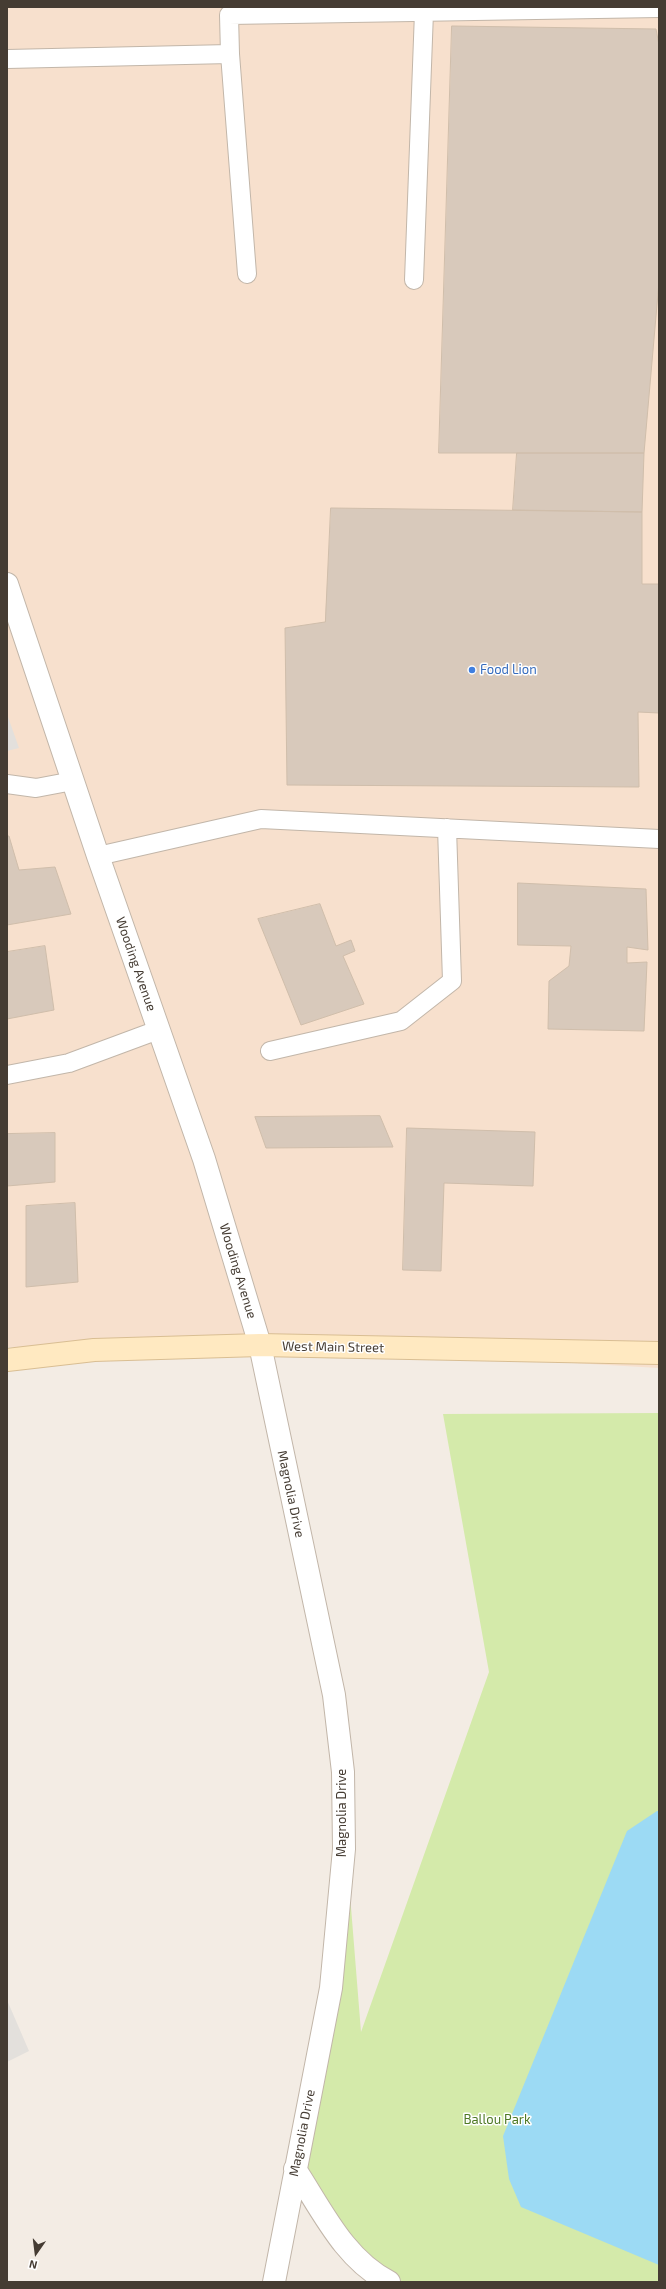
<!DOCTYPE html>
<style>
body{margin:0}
#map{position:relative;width:666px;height:2289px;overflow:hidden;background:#f3ece4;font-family:"Exo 2",sans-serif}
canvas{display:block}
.frame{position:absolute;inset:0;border:8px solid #453c33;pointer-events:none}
.north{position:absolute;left:16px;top:2233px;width:40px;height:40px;-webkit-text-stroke:3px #fff;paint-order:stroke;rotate:194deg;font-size:11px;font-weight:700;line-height:16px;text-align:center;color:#453c33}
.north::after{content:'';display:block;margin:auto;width:14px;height:18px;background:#453c33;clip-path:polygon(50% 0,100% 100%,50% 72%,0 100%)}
</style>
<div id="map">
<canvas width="666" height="2289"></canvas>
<div class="frame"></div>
<div class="north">N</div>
</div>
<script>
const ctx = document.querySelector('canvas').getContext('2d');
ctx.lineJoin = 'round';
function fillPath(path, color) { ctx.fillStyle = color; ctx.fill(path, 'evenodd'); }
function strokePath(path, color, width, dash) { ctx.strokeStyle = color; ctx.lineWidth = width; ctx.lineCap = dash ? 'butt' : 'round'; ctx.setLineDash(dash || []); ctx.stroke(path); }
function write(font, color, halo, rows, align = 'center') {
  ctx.font = font + ' "Exo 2",sans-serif'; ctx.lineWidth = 3; ctx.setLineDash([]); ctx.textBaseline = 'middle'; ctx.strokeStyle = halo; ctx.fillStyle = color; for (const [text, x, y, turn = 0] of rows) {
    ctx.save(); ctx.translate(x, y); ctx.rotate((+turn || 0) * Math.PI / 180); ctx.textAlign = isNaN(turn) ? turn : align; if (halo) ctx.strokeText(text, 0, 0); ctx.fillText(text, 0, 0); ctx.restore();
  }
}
const commercial = new Path2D(`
 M 7,7 L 659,7 L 659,1368 L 260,1345 L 7,1347 Z`);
const green = new Path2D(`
 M 659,1413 L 659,2282 L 400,2282 L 348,2251 L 295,2169 L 344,1849 L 334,1695 L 361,2032 L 489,1672 L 443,1414 Z`);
const parking = new Path2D(`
 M 7,714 L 19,748 L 7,751 Z
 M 7,2000 L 29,2051 L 7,2062 Z`);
const water = new Path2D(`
 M 657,1811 L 659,1811 L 659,2265 L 521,2207 L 509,2179 L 503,2136 L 627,1831 Z`);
const building = new Path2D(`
 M 452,26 L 656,29 L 659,45 L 659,282 L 644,453 L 439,453 Z
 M 517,453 L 644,453 L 642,512 L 513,510 Z
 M 331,508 L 642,512 L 642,584 L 659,584 L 659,713 L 638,712 L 639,787 L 287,785 L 285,628 L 325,622 Z
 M 7,836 L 9,836 L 19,870 L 55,867 L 71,914 L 7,925 Z
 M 518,883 L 646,889 L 648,950 L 627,947 L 627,963 L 647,962 L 644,1031 L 548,1029 L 549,981 L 569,966 L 571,946 L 518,945 Z
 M 320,904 L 336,946 L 351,940 L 355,951 L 343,956 L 364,1004 L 301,1025 L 258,919 Z
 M 45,946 L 54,1010 L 7,1019 L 7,952 Z
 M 380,1116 L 393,1147 L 266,1148 L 255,1117 Z
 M 407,1128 L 535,1132 L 533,1186 L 444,1183 L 441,1271 L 403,1270 Z
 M 55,1133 L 55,1182 L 7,1186 L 7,1134 Z
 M 75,1203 L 78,1282 L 26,1287 L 26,1206 Z`);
const service = new Path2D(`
 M 230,54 L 247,274
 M 7,59 L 230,54 L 229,15 L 659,8
 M 414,280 L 424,12
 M 7,784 L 36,788 L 73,781
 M 98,856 L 261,819 L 659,839
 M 270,1051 L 401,1021 L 452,981 L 447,828
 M 7,1075 L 69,1063 L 158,1030`);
const minor = new Path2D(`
 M 260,1345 L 334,1695 L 343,1772 L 344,1849 L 331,1988 L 274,2282
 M 295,2169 C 322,2210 344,2259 389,2282`);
const tertiary = new Path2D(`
 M 7,584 L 98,856 L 204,1159 L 260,1345`);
const secondary = new Path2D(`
 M 7,1360 L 94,1350 L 260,1345 L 659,1353`);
const markers = [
 [472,670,4,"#3f7fe0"]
];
const shopNames = [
 ["Food Lion",480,670]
];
const streetNames = [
 ["Wooding Avenue",136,964,71],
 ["Wooding Avenue",238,1271,73],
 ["West Main Street",333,1347,1],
 ["Magnolia Drive",291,1494,78],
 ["Magnolia Drive",342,1813,-90],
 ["Magnolia Drive",302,2133,-79]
];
const parkNames = [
 ["Ballou Park",497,2120]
];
fillPath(commercial, '#f7e0cd');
fillPath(green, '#d4eaaa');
fillPath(parking, '#e3e0dc');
fillPath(water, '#9cdaf4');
fillPath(building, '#d8c9bb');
strokePath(building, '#d0beab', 1);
strokePath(service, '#c2b6a9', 20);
strokePath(minor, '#c2b6a9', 24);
strokePath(tertiary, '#c2b6a9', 24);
strokePath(secondary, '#d9be93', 24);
strokePath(service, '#fff', 18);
strokePath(minor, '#fff', 22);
strokePath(tertiary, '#fff', 22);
strokePath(secondary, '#ffe9c1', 22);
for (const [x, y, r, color] of markers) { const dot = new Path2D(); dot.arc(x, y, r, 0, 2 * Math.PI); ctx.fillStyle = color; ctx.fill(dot); strokePath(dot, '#fff', 1.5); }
write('13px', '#366cbe', '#fff', shopNames, 'left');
write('13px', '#453c33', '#fff', streetNames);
write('13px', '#4e7924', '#fff', parkNames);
</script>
